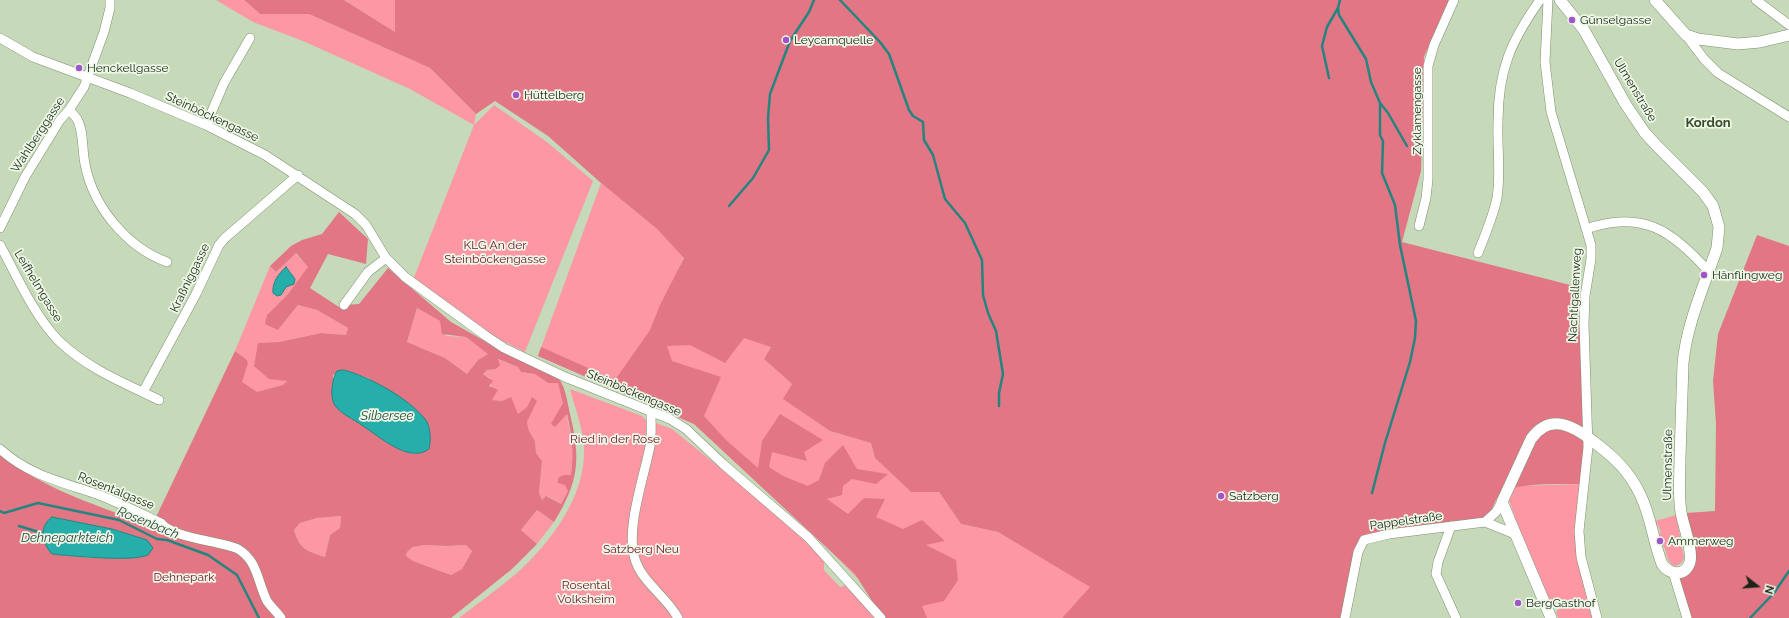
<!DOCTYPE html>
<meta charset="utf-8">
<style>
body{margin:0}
#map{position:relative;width:1789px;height:618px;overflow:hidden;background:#c6dab9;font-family:Raleway,sans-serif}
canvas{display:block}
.north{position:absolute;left:1737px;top:566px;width:40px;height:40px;-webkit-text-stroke:3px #edf8e6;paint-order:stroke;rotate:107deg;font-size:11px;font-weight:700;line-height:16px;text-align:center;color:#1d2417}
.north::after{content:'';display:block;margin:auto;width:14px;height:18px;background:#1d2417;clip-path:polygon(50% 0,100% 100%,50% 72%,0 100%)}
</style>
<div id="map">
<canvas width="1789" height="618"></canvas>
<div class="north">N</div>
</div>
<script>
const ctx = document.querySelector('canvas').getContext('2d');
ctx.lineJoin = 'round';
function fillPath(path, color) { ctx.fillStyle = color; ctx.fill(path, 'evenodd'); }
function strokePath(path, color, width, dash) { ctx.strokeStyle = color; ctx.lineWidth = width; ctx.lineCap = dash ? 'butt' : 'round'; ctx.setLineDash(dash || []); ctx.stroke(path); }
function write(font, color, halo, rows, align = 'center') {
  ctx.font = font + ' Raleway,sans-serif'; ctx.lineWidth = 3.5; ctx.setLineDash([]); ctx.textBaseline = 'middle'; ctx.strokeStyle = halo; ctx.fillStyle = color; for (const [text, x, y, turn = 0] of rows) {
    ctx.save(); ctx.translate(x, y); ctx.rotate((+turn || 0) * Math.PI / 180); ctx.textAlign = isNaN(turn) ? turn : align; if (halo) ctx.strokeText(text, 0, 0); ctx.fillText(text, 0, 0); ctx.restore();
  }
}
const green = new Path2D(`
 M 216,0 L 244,0 L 260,14 L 309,14 L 430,68 L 476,114 L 474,125 L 494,105 L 547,142 L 593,181 L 525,352 L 493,336 L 413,280 L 474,125 L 410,89 L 303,41 L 253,22 Z
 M 344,0 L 395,0 L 395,32 Z
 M 601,183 L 657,229 L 684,257 L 678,270 L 771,347 L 764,359 L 792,384 L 784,399 L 830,431 L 871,443 L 875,458 L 911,492 L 939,492 L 961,524 L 998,532 L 1091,587 L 1062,618 L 896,618 L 833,553 L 694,424 L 538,356 Z
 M 295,253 L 309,267 L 288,294 L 267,315 L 278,330 L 298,305 L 317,310 L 348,328 L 346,335 L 321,333 L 279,342 L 258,343 L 287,380 L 284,385 L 256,393 L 241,382 L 246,359 L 235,351 L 270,266 L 276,272 Z
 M 417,308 L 440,321 L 446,336 L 466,337 L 489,354 L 478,360 L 467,374 L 445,358 L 407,342 Z
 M 497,359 L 518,367 L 521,372 L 535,374 L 548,383 L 558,383 L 561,389 C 567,421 576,442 571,475 L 564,475 L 568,491 L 561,504 L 547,496 L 542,500 L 539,493 L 542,461 L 536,453 L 535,441 L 529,431 L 527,422 L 532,398 L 527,407 L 518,415 L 502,401 L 492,400 L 490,378 L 483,374 L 487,370 L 496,369 L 499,365 Z
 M 570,389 L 642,416 L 648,422 L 655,426 L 656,423 L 672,429 L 776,513 L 816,550 L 824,560 L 824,570 L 840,587 L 846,585 L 874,618 L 459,618 C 478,603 498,589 517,573 C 551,542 586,496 584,448 C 583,428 575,408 570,389 Z
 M 1582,484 L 1577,522 L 1595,618 L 1558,618 L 1556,612 L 1559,609 L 1556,603 L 1554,604 L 1550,602 L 1520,532 L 1509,500 L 1514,486 Z
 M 537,510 L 554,522 L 537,544 L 521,530 Z
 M 1676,515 L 1684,558 L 1682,562 C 1671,573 1667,557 1665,549 C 1663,545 1661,539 1659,534 L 1661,533 L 1658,525 L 1656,525 L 1655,521 Z
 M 341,516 L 340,528 L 330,535 L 325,557 C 307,551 300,550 294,530 L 300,523 L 317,518 Z
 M 425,545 L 447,546 L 467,545 L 472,551 L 462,569 L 451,575 L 413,561 L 406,556 L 407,552 L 413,547 Z`);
const forest = new Path2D(`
 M 244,0 L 344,0 L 395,32 L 395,0 L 1449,0 L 1424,57 L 1421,171 L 1402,242 L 1578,287 L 1585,444 L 1582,484 C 1564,484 1511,482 1500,494 C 1492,504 1495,510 1482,519 L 1367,534 L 1360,538 L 1356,546 L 1341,618 L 1062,618 L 1090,587 L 998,532 L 961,524 L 939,492 L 911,492 L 875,458 L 871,443 L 830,431 L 783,399 L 792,384 L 764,359 L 771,347 L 744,338 L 725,363 L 690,345 L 667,346 L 672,361 L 721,377 L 704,416 L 726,440 L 758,468 L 762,441 L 780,414 L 823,440 L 804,452 L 807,461 L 772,452 L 769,467 L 783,476 L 808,486 L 819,480 L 825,463 L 843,445 L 857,469 L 888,474 L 876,484 L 852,479 L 843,486 L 842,495 L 827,499 L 848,514 L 864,498 L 885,499 L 876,517 L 903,529 L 922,520 L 945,541 L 926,545 L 956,560 L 958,580 L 944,601 L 922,606 L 927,618 L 886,618 L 874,604 L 855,574 L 694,424 L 538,356 L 541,347 L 615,380 L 650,330 L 660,305 L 684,258 L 657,229 L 601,183 L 548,136 L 495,101 L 476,114 L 430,68 L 309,14 L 260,14 Z
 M 339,212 L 368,239 L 366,264 L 328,254 L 310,288 L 342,309 L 344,305 L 359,304 L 388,268 L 451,322 L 504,352 L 559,379 C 566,389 567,401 570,414 C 581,459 579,482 554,522 L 537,510 L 521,530 L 537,544 L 512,569 L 451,618 L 0,618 L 0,454 C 43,490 103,507 154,527 L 157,515 L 235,351 L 246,359 L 248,363 L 242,382 L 257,392 L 283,385 L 287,381 L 269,379 L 254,366 L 258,343 L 279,342 L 321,333 L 346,335 L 348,328 L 317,310 L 298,305 L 278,330 L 265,324 L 267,315 L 288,294 L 308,267 L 296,253 L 276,272 L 270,266 L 291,246 L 302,240 L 322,234 ZM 417,308 L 440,321 L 442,334 L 466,337 L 488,354 L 478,360 L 467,374 L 445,358 L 407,342 ZM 498,359 L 518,367 L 521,372 L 535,374 L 548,383 L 558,383 L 563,403 L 551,424 L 555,427 L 567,414 C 572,435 574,454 571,475 L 564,475 L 558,478 L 558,483 L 565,485 L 568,491 L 561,504 L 546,496 L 542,500 L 539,493 L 542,461 L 536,453 L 535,441 L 529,431 L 527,422 L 537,401 L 532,397 L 527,407 L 518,414 L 511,397 L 502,401 L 492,400 L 498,390 L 489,386 L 493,381 L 483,374 L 487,370 L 496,369 L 500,365 ZM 344,370 L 368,378 L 383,388 L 430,437 L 428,450 L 414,454 L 389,444 L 365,426 L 340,411 L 333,402 L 333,375 ZM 341,516 L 340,528 L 330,535 L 325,557 C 307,551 300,550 294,530 L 300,523 L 317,518 ZM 52,517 L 112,529 L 147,540 L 139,557 L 91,558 L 52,554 ZM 425,545 L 447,546 L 466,545 L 472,551 L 462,569 L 451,575 L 413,561 L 406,556 L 407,552 L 413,547 Z
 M 1757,235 L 1789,246 L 1789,618 L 1692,618 L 1679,578 L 1692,570 L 1696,553 L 1686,513 L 1715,511 L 1716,424 L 1713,381 L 1718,334 Z`);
const water = new Path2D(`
 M 286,267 L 295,279 L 294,284 L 286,287 L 281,295 L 277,296 L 273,293 C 272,283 278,274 286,267 Z
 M 344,370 C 370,377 408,398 425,419 C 431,426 431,441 429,449 C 409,464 379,436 363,426 C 354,419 340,414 334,404 C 330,397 332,377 337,371 Z
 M 52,517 L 112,529 L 147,540 L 153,548 L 148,555 C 132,562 71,556 52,554 C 42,543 38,527 52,517 Z`);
const stream = new Path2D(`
 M 840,0 L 880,42 L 889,54 L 909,110 L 913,116 L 923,122 L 924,140 L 933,155 L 945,199 L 965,223 L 982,260 L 983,295 L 988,313 L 996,331 L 1003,374 L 999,393 L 999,406
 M 1340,0 L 1338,8 L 1339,15 L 1366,59 L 1371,82 L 1380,103 L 1380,135 L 1383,141 L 1382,173 L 1395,205 L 1400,245 L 1416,321 L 1415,338 L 1410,362 L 1385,443 L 1372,493
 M 1329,78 L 1322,46 L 1327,27 L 1338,8
 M 1380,103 L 1388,113 L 1407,146
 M 729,206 L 753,178 L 769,150 L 768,118 L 770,94 L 790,41 L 809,12 L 814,0
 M 0,511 L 4,513 L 38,503 L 119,520 L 157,539 L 167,540 L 208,555 L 237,575 L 259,618
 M 19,526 L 42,533
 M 1750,618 L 1774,593 L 1789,571`);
const minor = new Path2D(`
 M 1548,0 L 1545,62 L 1551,112 L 1591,245 L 1591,259 L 1585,296 L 1584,324 L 1588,447 L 1579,531 L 1581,557 L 1597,618
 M 1756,0 L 1789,25
 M 1686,35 L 1704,59 L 1718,73 L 1789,117
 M 0,38 L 33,57 L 130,93 L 206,125 L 265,155 L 355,214 L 366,225 L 386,258 L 405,277 L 486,336 L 504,348 L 565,377 L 670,419 L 686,429 L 723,464 L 808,537 L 881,618
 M 69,110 C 72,113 75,116 77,119 C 84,131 82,151 85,164 C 93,206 126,247 167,262
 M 206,125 L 224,83 L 250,38
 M 1419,226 L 1426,198 L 1428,179 L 1428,66 L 1434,45 L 1454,0
 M 0,228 L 25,177 L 60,120 L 69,110 L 84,87 L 104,32 L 110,8 L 110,0
 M 1586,229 C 1642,209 1673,231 1709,272
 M 0,245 C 17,276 34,316 59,341 C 88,369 124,383 159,400
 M 1478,253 C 1485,235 1493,217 1497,198 C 1501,173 1497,147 1498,122 C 1498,70 1511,41 1540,0
 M 344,305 L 368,272 L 386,258
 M 143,392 L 196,294 L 219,245 L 225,238 L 298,175
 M 651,412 C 651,424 652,435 650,446 C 644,478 624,532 636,562 C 644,584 667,597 678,618
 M 0,449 C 29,476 66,483 102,496 C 122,504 141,514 161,523 C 172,538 220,541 238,549 C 258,561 257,581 267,601 C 271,607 277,612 281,618
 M 1485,522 L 1515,534
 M 1451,526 L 1438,562 L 1436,574 L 1456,618
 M 1673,572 L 1687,618
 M 1345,618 L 1358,552 L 1364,540 L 1389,534 L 1485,522 L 1496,512 L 1502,502`);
const tertiary = new Path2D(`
 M 1655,0 L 1686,35 L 1698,39 L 1738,44 L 1760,42 L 1789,35
 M 1551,618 L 1502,502 L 1531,439 C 1550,412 1574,426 1594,442 C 1614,457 1629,471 1640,494 C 1651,516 1653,541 1662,564 C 1669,574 1685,578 1690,562 C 1693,550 1683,525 1681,512 C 1678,494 1680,475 1680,457 C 1681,425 1682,394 1683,363 C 1687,323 1704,286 1717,248 L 1719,227 L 1713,206 L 1703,192 L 1658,147 L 1645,133 L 1626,105 L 1584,30 L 1560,0`);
const markers = [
 [1572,20,4,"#9f54c7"],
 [786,40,4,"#9f54c7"],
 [79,68,4,"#9f54c7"],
 [516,95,4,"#9f54c7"],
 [1704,275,4,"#9f54c7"],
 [1221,496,4,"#9f54c7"],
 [1660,541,4,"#9f54c7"],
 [1518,603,4,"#9f54c7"]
];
const poiNames = [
 ["Günselgasse",1580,20],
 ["Leycamquelle",794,40],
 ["Henckellgasse",87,68],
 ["Hüttelberg",524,95],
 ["Hänflingweg",1712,275],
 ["Satzberg",1229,496],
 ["Ammerweg",1668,541],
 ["BergGasthof",1526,603]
];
const streetNames = [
 ["Ulmenstraße",1635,90,59],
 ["Zyklamengasse",1417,111,-90],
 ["Steinböckengasse",212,117,25],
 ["Wahlberggasse",38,135,-57],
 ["Kraßniggasse",190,278,-64],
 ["Leifhelmgasse",38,286,59],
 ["Nachtigallenweg",1575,295,-87],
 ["Steinböckengasse",634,393,23],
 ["Ulmenstraße",1668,465,-89],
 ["Rosentalgasse",116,491,22],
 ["Pappelstraße",1406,521,-8]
];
const parkNames = [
 ["KLG An der",495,245],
 ["Steinböckengasse",495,259],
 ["Ried in der Rose",615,439],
 ["Satzberg Neu",641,549],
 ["Dehnepark",184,577],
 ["Rosental",586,585],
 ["Volksheim",586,599]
];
const neighbourhoodNames = [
 ["Kordon",1708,123]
];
const waterNames = [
 ["Silbersee",387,416],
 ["Rosenbach",148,523,22],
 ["Dehneparkteich",67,538]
];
fillPath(green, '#fc97a3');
fillPath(forest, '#e37685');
fillPath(water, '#26aeab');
strokePath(water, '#23857f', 1);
strokePath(stream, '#23857f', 2.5);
strokePath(minor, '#7c8f6f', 10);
strokePath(tertiary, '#7c8f6f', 12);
strokePath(minor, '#fff', 9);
strokePath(tertiary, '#fff', 11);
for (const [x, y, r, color] of markers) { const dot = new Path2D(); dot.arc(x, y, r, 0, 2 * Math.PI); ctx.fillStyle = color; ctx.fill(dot); strokePath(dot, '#edf8e6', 1.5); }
write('12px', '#1d2417', '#edf8e6', poiNames, 'left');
write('12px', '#1d2417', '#edf8e6', streetNames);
write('12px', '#740f2b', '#edf8e6', parkNames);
write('bold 13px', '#39492d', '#edf8e6', neighbourhoodNames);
write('italic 13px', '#294543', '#edf8e6', waterNames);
</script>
